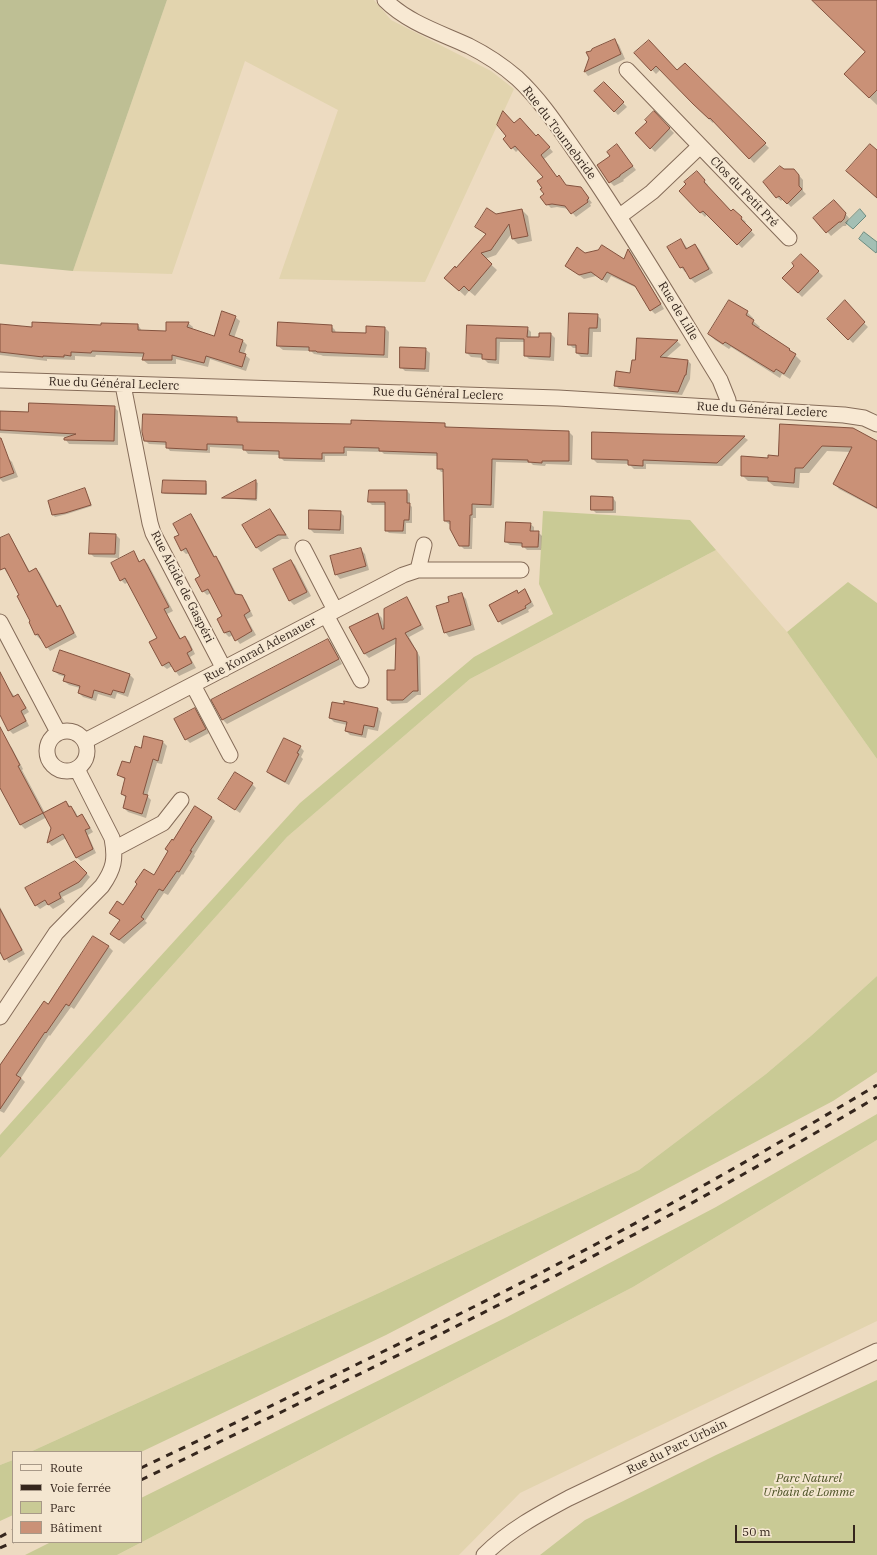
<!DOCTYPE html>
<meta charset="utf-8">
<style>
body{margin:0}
#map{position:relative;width:877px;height:1555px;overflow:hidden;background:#eddbc1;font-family:"IBM Plex Serif",serif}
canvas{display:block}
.legend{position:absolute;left:12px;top:1451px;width:130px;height:92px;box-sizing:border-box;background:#f4e6d0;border:1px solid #a89988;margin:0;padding:5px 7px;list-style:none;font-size:12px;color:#35261d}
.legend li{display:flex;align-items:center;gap:8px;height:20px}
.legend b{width:20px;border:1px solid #a89988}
.scale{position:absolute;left:735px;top:1525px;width:120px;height:18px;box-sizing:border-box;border:2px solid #35261d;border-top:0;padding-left:5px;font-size:12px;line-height:14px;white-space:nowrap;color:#35261d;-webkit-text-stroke:3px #f4e6d0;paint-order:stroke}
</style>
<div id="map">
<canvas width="877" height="1555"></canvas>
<ul class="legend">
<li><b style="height:5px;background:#f8e9d3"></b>Route</li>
<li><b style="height:5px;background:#35261d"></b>Voie ferrée</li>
<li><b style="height:11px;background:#c9ca95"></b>Parc</li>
<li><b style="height:11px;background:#ca9177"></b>Bâtiment</li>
</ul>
<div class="scale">50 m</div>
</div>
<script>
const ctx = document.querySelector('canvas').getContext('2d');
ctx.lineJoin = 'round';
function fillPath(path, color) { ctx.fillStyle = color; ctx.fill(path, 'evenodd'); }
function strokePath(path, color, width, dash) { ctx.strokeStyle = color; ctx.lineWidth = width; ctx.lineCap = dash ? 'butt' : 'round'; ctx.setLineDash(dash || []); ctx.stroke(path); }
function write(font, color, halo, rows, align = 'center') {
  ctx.font = font + ' "IBM Plex Serif",serif'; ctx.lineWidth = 4; ctx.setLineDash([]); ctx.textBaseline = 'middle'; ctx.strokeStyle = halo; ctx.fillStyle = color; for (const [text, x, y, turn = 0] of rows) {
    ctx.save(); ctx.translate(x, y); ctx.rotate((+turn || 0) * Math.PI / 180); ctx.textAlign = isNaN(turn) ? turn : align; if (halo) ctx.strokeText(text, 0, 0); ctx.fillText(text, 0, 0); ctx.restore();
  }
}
const farmland = new Path2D(`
 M 167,0 L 374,0 L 391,20 L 491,71 L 514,89 L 425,282 L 279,279 L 338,110 L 245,61 L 172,274 L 73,271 Z
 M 716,550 L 787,632 L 877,759 L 877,976 L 812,1035 L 766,1074 L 639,1170 L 379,1293 L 30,1452 L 13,1452 L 13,1460 L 0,1465 L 0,1158 L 287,837 L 470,679 Z
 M 877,1140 L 877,1321 L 520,1493 L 459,1555 L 117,1555 L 633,1287 Z`);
const green = new Path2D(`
 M 543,511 L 690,520 L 716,550 L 470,679 L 287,837 L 0,1158 L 0,1135 L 116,1005 L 300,803 L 474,657 L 553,614 L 539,584 Z
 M 848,582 L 877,603 L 877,759 L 787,632 Z
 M 877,976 L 877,1072 L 833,1101 L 621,1213 L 386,1335 L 141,1452 L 30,1452 L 379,1293 L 639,1170 L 766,1074 L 812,1035 Z
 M 877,1114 L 877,1140 L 633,1287 L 117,1555 L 25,1555 L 51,1542 L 141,1542 L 141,1498 L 507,1317 L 716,1207 Z
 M 877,1380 L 877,1555 L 540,1555 L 585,1520 L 716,1455 Z
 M 13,1460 L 13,1515 L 0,1521 L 0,1465 Z`);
const cemetery = new Path2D(`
 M 0,0 L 167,0 L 73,271 L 0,264 Z`);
const water = new Path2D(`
 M 860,209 L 866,216 L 853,229 L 846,223 Z
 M 864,232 L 877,242 L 877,251 L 876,253 L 859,239 Z`);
const shadow = new Path2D(`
 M 814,0 L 877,0 L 877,105 L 845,74 L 866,52 Z
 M 615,41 L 619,45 L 625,59 L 588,76 L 585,72 L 590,58 Z
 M 636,53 L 678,71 L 685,64 L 769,148 L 754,163 L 714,121 L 713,123 L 698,109 L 661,69 L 656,74 Z
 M 604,83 L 627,107 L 618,115 L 595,91 Z
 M 654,113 L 674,133 L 655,152 L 636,133 L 648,122 Z
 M 514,125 L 536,138 L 542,139 L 553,152 L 544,159 L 557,178 L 566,186 L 584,192 L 592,203 L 590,204 L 591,206 L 576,217 L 569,209 L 557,207 L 551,208 L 547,204 L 544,177 L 519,149 L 516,152 L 504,139 Z
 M 617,146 L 636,170 L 623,180 L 624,181 L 614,186 L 610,182 L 611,156 Z
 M 783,170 L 794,170 L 803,180 L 803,191 L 806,194 L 791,207 L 783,199 L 781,201 L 777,197 Z
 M 697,173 L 708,185 L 707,186 L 731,212 L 733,210 L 746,222 L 744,224 L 755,235 L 742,248 L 707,214 L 705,217 L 680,191 Z
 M 834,201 L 849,218 L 846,226 L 843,226 L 831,236 L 815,218 Z
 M 522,210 L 528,216 L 532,241 L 518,244 L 513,239 L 512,233 L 496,255 L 485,259 L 497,270 L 475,296 L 469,291 L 465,296 L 451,283 L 456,269 L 487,235 L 476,227 L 496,215 Z
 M 681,240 L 688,249 L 695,245 L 699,249 L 713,273 L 695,283 L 691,279 L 687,271 L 685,272 L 681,267 Z
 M 629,250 L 632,254 L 664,309 L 655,314 L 651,310 L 637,288 L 611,276 L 607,283 L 596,276 L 584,279 L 566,265 L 585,254 L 599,251 L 624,260 Z
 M 801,255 L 823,276 L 802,297 L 783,278 L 795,266 Z
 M 747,312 L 753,318 L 752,320 L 760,327 L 758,329 L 789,349 L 801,361 L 790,379 L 782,374 L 780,378 L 731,347 L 729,349 L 715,340 L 709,334 Z
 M 597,315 L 601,319 L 601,332 L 593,332 L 592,357 L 581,357 L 577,353 L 577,348 L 573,348 L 569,344 Z
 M 857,316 L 868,327 L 853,343 L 828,319 Z
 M 235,317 L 240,321 L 234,338 L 243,341 L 247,345 L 244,354 L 250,359 L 246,371 L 210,359 L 208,367 L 176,359 L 176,364 L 148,364 L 143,360 L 144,357 L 96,355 L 95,357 L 75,356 L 75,360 L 47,359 L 47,361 L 0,355 L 0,325 L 32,328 L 138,325 L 142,331 L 167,332 L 188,323 L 193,327 L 192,330 L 215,337 Z
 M 279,323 L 331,326 L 335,330 L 336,333 L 367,334 L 385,328 L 389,332 L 388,358 L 323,356 L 321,355 L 314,354 L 311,351 L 283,350 L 278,346 Z
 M 468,326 L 527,328 L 531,332 L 531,338 L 540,338 L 551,334 L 555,338 L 554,361 L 529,359 L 525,355 L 525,342 L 500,342 L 499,364 L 488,363 L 483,358 L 471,357 L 467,353 Z
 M 638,339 L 677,341 L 681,345 L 666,358 L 688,361 L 691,364 L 690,379 L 682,395 L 619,389 L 615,385 L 631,374 L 636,361 Z
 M 425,349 L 430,353 L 429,372 L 405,371 L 401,367 Z
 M 114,407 L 118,411 L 118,445 L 69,444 L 65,439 L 70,437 L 0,433 L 0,412 L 29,413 Z
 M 237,418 L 241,423 L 352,426 L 444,424 L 448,428 L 569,432 L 573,436 L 572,465 L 546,464 L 545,466 L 533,465 L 531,463 L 496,462 L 494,508 L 476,508 L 476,518 L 473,518 L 472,549 L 464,549 L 460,545 L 451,525 L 449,524 L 445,521 L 444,472 L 441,472 L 438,468 L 438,456 L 384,454 L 382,452 L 347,451 L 347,456 L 325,456 L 325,462 L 284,461 L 280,457 L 280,455 L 248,454 L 244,449 L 210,447 L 210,453 L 170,451 L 167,447 L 167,445 L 149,444 L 145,440 Z
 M 781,425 L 877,442 L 877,509 L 839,489 L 834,483 L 851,452 L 827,451 L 809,473 L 800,473 L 799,488 L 774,486 L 769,482 L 748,481 L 742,475 L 769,459 L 779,457 Z
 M 593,433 L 744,437 L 748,440 L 722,466 L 646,464 L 646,469 L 634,469 L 629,464 L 597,463 L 593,459 Z
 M 8,458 L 12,462 L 18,477 L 3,482 L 0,479 L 0,461 Z
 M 205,482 L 207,484 L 207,495 L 165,494 L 163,493 Z
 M 256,482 L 258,483 L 257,501 L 224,498 Z
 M 85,489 L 92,506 L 67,514 L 55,517 L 53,515 Z
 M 407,491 L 410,494 L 410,505 L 412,507 L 412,523 L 406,523 L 406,534 L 389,533 L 386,530 L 386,505 L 372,505 L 369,502 Z
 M 592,497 L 613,498 L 616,502 L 616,513 L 596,513 L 592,509 Z
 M 270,510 L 274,514 L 289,539 L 282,539 L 261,552 L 257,548 L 244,525 Z
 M 340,512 L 344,516 L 344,534 L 314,533 L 310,529 Z
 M 191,515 L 195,520 L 215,557 L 220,562 L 237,595 L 241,596 L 246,601 L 253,616 L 247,619 L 256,635 L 240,644 L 233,635 L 229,637 L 225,633 L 218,619 L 223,617 L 211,593 L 207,595 L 203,591 L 202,577 L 189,553 L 186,554 L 182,550 L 180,535 Z
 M 530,524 L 534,527 L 534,532 L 538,532 L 542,536 L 541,550 L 527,550 L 523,546 L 510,545 L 506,542 Z
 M 8,535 L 12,539 L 30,572 L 36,569 L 40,573 L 58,607 L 60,606 L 63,610 L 77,637 L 50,651 L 41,638 L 40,639 L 36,635 L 30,623 L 32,622 L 21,595 L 0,562 L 0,540 Z
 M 116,535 L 120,539 L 119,558 L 94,557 L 90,553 Z
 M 360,549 L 365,554 L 369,570 L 340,579 L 336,574 Z
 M 134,553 L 140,562 L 144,560 L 148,564 L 173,611 L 167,614 L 181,639 L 185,637 L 189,641 L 195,654 L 190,657 L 196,668 L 179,676 L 172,666 L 167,669 L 162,665 L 158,639 L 128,582 L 125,584 L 121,580 Z
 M 291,561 L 295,565 L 311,596 L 294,605 L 290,601 L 274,570 Z
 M 525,590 L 528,594 L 534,606 L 528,610 L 529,612 L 502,625 L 499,621 L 517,592 L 519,593 Z
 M 462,595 L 466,599 L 475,630 L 449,637 L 445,632 L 451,603 Z
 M 407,598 L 410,602 L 424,629 L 409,637 L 420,657 L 421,695 L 417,695 L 407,703 L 392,704 L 388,700 L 396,671 L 397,643 L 369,658 L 365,654 L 351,628 L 378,614 L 382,618 L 385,629 Z
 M 328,640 L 332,644 L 342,664 L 227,724 L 223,720 L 212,700 Z
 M 60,651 L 130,675 L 134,679 L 128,697 L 117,693 L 115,699 L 98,694 L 96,701 L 83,697 L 79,693 L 80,688 L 69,685 L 64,681 L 66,677 L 59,675 L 54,671 Z
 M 0,686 L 8,688 L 15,697 L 18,696 L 22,700 L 29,712 L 24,715 L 29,726 L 13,734 L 9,730 L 0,713 Z
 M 195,709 L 199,714 L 209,733 L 190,743 L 186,739 Z
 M 378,709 L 382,713 L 378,731 L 368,729 L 366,738 L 350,735 L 346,731 L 347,725 L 334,722 L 330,718 Z
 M 145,737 L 163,742 L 167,746 L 162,764 L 157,763 L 147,796 L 151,800 L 146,818 L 128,812 L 124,808 L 126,798 L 122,794 L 126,780 L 118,775 L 131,764 L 141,749 Z
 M 8,743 L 12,748 L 23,769 L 22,770 L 45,813 L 66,802 L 75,811 L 78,817 L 82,815 L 86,820 L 93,832 L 88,835 L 96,853 L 81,861 L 76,857 L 66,838 L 52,846 L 48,842 L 52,828 L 47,817 L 25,829 L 21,825 L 0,786 L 0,748 ZM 68,832 L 53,840 L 53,838 Z
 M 300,747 L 304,751 L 301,757 L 303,759 L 289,785 L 272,776 L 268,772 Z
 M 252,784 L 256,788 L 240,813 L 220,799 Z
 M 211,817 L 215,821 L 194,855 L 195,856 L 183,875 L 182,874 L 168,895 L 164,893 L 145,921 L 147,923 L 124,944 L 116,938 L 112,934 L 120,921 L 110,913 L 124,906 L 154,876 L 174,841 Z
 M 75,862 L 90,877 L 82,887 L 62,897 L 65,902 L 53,909 L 48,904 L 40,909 L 36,905 Z
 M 0,907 L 25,954 L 9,963 L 2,953 L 0,954 Z
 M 109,947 L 113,951 L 74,1009 L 71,1007 L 50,1036 L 49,1035 L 21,1078 L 25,1082 L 4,1113 L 0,1111 L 0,1065 L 44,1003 L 48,1005 Z`);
const building = new Path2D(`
 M 812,0 L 877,0 L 877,90 L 869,98 L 844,74 L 865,52 Z
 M 615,39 L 621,54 L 584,72 L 589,58 L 586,52 L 591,51 L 592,49 Z
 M 649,40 L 677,70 L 685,63 L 766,143 L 749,159 L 710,118 L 709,119 L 693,104 L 656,66 L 651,71 L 634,53 Z
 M 604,82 L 624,102 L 614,112 L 594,91 Z
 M 503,111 L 514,123 L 520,118 L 536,136 L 538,134 L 550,147 L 541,155 L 557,177 L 559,175 L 566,185 L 581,187 L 589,198 L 587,200 L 588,202 L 571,214 L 565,206 L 552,204 L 546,205 L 540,197 L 544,194 L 540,189 L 542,188 L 537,181 L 543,177 L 515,146 L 511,149 L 503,139 L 506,136 L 497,125 Z
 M 654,111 L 670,128 L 650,149 L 635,133 L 647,122 L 645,120 Z
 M 617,144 L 633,166 L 620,175 L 620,176 L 609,183 L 597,165 L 610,156 L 607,152 Z
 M 870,144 L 877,150 L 877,198 L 846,171 Z
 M 780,166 L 784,169 L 794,169 L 799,175 L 799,186 L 802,189 L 787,204 L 779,196 L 776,198 L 763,182 Z
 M 697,171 L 705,180 L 704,182 L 731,211 L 733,209 L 742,217 L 741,219 L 752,230 L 737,245 L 703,211 L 700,213 L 679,191 L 686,184 L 684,182 Z
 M 834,200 L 846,213 L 844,219 L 841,222 L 839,222 L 826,233 L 813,218 Z
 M 487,208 L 496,214 L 522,209 L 528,236 L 512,239 L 509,224 L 491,250 L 481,253 L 492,264 L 469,291 L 464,286 L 459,291 L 444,278 L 455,266 L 456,268 L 486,234 L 475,227 Z
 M 681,239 L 686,249 L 695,244 L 709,269 L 690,279 L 683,267 L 680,268 L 667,247 Z
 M 602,245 L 624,259 L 628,249 L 661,304 L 650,311 L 635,286 L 607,272 L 602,280 L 591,272 L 579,275 L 565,266 L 577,247 L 585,253 L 598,250 Z
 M 801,254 L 819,271 L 798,293 L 782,278 L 794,266 L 792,263 Z
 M 729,300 L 748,311 L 746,315 L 754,320 L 752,324 L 790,349 L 789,350 L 796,354 L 784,374 L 776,369 L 774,372 L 725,342 L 723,344 L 708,334 Z
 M 845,300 L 865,322 L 848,340 L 827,319 Z
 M 222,311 L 236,316 L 229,335 L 243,340 L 239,352 L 246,354 L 242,367 L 206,356 L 204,363 L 172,355 L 172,360 L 142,360 L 144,353 L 92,351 L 91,353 L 71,352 L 71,356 L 64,355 L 64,357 L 43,356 L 43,357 L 0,352 L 0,324 L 32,327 L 32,322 L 101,325 L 101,323 L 138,324 L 138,330 L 166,331 L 166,322 L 189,322 L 187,327 L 214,336 Z
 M 569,313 L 598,314 L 597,328 L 589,328 L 588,354 L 576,353 L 576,345 L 568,345 Z
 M 278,322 L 332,325 L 332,332 L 366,333 L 366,326 L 385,327 L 384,355 L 317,352 L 316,351 L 309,351 L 309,347 L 277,346 Z
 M 467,325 L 528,327 L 527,337 L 539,337 L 539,333 L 551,333 L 550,357 L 524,356 L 524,339 L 496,338 L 496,360 L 482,359 L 482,354 L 466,353 Z
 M 637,338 L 678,340 L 660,357 L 688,360 L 686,375 L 685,375 L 678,392 L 614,386 L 616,371 L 630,373 L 632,360 L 635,360 Z
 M 400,347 L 426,348 L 425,369 L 400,368 Z
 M 29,403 L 115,406 L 114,441 L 64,440 L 64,438 L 76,434 L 0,430 L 0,411 L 28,412 Z
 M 143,414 L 237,417 L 237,422 L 351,424 L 351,420 L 445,423 L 445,427 L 569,431 L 569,461 L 542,461 L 542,463 L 528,462 L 528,460 L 492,459 L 491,505 L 472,504 L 472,515 L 470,515 L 469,546 L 459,546 L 450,529 L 450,521 L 444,521 L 443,469 L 437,469 L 437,453 L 379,451 L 379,448 L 344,447 L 344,453 L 322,453 L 322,459 L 279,458 L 279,451 L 243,450 L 243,445 L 207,444 L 207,450 L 166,448 L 166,442 L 144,441 L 142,432 Z
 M 780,424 L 853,428 L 877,441 L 877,508 L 833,484 L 852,447 L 822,446 L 803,468 L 795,468 L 794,483 L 768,481 L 768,477 L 741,476 L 741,456 L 768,458 L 768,455 L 778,456 Z
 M 592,432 L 658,434 L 745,436 L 717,463 L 643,460 L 643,466 L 628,465 L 628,460 L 592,459 Z
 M 0,438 L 1,438 L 14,473 L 0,478 Z
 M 163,480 L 206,481 L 206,494 L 162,493 Z
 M 256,480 L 256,499 L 222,498 Z
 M 85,488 L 91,505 L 65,513 L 52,515 L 48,501 Z
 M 369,490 L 407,490 L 407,503 L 410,503 L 409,520 L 404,520 L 403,531 L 385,531 L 385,502 L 368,502 Z
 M 591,496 L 613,497 L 613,510 L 591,510 Z
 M 270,509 L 286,535 L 278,535 L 256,548 L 242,525 Z
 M 309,510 L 341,511 L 340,530 L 309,529 Z
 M 191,514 L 214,557 L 216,556 L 235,594 L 242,595 L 250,611 L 244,615 L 252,631 L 235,641 L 230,631 L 224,633 L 217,619 L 222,616 L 208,589 L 202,592 L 195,579 L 200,576 L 186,548 L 181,551 L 174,537 L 179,535 L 173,524 Z
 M 506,522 L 531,523 L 530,531 L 539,531 L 538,547 L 522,547 L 522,543 L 505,542 Z
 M 90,533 L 116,534 L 115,554 L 89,554 Z
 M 9,534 L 29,572 L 36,568 L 57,607 L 60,605 L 74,633 L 46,648 L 38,634 L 35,635 L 29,622 L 30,621 L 17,596 L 19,595 L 5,568 L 0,570 L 0,538 Z
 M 361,548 L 366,566 L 335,575 L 330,556 Z
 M 134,551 L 139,562 L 144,559 L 169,607 L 164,609 L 174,628 L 180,639 L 185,636 L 192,650 L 187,653 L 192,663 L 175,672 L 169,662 L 162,666 L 149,642 L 157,638 L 125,578 L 120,581 L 111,563 Z
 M 291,560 L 307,592 L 289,601 L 273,569 Z
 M 525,589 L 531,602 L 525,606 L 526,608 L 498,622 L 489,605 L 517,590 L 518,593 Z
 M 462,593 L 471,625 L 444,633 L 436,606 L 449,602 L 448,597 Z
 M 407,597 L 421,625 L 405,633 L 417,652 L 418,691 L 413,691 L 403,700 L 387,700 L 387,670 L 395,670 L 396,638 L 364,654 L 349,627 L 378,613 L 382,629 L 384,629 L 384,609 Z
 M 328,639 L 339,659 L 222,720 L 211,700 Z
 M 60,650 L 130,674 L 124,693 L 113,690 L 111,695 L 94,690 L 92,698 L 78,693 L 80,686 L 63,681 L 65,675 L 53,671 Z
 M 0,672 L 13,697 L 18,694 L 26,708 L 21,711 L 26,721 L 8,731 L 0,715 Z
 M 344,701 L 378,708 L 374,727 L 364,725 L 362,735 L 345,731 L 347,722 L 329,718 L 332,702 L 344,704 Z
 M 195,708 L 206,729 L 185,740 L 174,719 Z
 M 0,727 L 20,765 L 18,766 L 43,813 L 66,801 L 69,807 L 71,806 L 77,817 L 82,814 L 90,828 L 85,830 L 93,849 L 76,858 L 63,834 L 47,843 L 51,828 L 43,813 L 20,825 L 0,788 Z
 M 144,736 L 163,741 L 158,761 L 153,759 L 143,794 L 148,795 L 142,814 L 123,808 L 126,796 L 121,794 L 125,778 L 117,775 L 122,761 L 130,763 L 135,746 L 141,748 Z
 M 284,738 L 301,746 L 297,753 L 299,754 L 285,782 L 267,772 Z
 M 235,772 L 253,783 L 235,810 L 218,799 Z
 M 195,806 L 212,817 L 190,851 L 192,851 L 179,872 L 177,871 L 163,891 L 159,889 L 141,917 L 144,919 L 119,940 L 110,934 L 120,920 L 109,913 L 117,901 L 123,905 L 137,884 L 135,882 L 144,869 L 154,875 L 168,851 L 165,849 L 172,839 L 173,840 Z
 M 75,861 L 87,873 L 79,882 L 59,893 L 61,898 L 48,905 L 45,900 L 35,906 L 25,888 Z
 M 0,909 L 22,950 L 4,960 L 0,952 Z
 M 93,936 L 109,946 L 69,1006 L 66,1004 L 46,1033 L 45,1032 L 16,1075 L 21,1078 L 0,1109 L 0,1065 L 44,1001 L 48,1004 Z`);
const street = new Path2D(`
 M 385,0 C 408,23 441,33 469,46 C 487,55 502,65 517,78 C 543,102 562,133 582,161 C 631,232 675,307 720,380 L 728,400 L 729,408
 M 627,70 L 789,238
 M 620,216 L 652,192 L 700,146
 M 0,380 L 558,398 L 844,415 L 864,418 L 877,424
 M 123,385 L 150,523 L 153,533 L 224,669
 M 303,548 L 335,610
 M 418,570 L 424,545
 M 326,615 L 361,680
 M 0,622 L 58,732
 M 193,685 L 230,755
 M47 751a20 20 0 1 1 40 0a20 20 0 1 1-40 0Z
 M 85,741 L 403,575 L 418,570 L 521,570
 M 114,849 L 163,823 L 181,800
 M 0,1017 L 56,933 L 102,886 C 114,869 116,859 112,838 L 77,769
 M 484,1555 C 509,1530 539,1514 569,1498 L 877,1351`);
const rail = new Path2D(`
 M 141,1468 C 310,1387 480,1307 645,1218 C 723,1175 800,1131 877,1085
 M 141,1480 C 289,1408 437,1338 582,1262 C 682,1210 780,1154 877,1097
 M 0,1537 L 13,1530
 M 0,1548 L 13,1542`);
const streetNames = [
 ["Rue du Tournebride",559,133,53],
 ["Clos du Petit Pré",744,192,46],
 ["Rue de Lille",678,311,59],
 ["Rue du Général Leclerc",114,384,2],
 ["Rue du Général Leclerc",438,394,2],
 ["Rue du Général Leclerc",762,410,3],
 ["Rue Alcide de Gaspéri",182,587,63],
 ["Rue Konrad Adenauer",260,650,-28],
 ["Rue du Parc Urbain",677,1447,-26]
];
const parkNames = [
 ["Parc Naturel",809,1479],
 ["Urbain de Lomme",809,1493]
];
fillPath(farmland, '#e2d4ae');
fillPath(green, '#c9ca95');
fillPath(cemetery, '#bebf94');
fillPath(water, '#a3bfb4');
strokePath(water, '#6b8c81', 1);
fillPath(shadow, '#0003');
fillPath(building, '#ca9177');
strokePath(building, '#84533f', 1);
strokePath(street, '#856c59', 17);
strokePath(street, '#f8e9d3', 15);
strokePath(rail, '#35261d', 3, [7, 7]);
write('12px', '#35261d', '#f4e6d0', streetNames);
write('italic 12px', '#4b5124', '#f4e6d0', parkNames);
</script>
